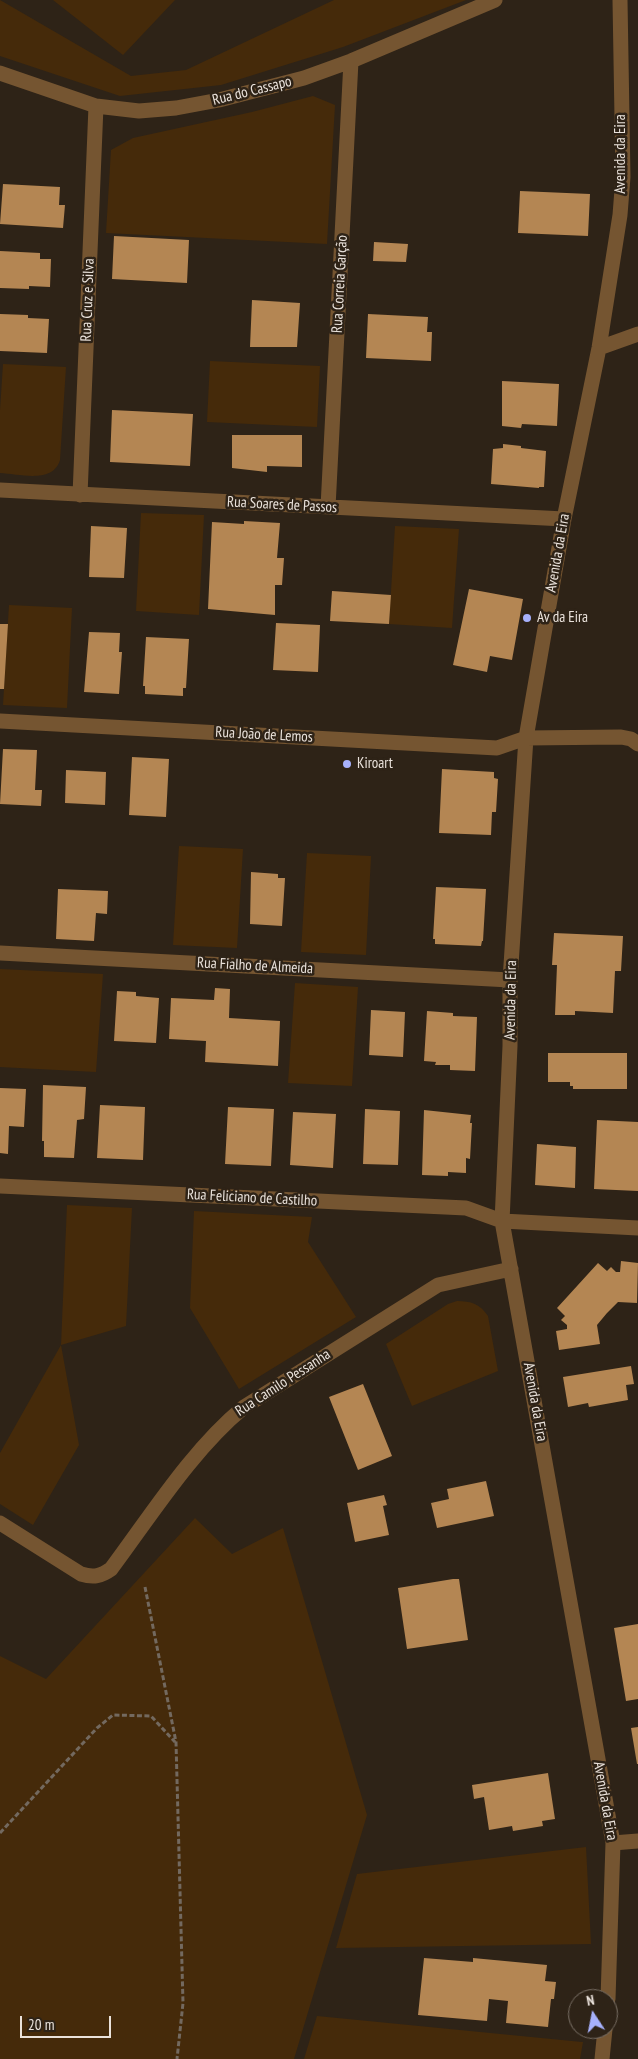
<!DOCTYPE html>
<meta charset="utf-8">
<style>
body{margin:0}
#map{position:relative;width:638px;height:2059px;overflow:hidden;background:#2e2317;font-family:"PT Sans Narrow",sans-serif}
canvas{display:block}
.north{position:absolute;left:568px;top:1989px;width:50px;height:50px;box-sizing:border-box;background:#2e2317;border:1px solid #796f65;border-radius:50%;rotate:349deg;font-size:14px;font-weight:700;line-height:20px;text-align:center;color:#eae2db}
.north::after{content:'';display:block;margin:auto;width:18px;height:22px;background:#a7b1fc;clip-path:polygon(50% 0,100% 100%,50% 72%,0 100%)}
.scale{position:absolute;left:20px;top:2016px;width:91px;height:22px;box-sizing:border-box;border:2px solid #eae2db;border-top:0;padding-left:6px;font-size:15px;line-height:18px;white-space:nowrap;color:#eae2db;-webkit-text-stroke:4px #2e2317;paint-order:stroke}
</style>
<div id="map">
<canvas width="638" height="2059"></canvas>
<div class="north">N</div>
<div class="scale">20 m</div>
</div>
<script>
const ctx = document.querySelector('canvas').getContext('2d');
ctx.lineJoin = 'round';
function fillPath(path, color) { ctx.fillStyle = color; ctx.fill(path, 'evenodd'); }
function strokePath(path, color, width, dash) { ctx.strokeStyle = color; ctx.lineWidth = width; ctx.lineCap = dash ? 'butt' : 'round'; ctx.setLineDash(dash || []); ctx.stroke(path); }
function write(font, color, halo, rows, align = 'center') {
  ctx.font = font + ' "PT Sans Narrow",sans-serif'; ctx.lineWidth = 5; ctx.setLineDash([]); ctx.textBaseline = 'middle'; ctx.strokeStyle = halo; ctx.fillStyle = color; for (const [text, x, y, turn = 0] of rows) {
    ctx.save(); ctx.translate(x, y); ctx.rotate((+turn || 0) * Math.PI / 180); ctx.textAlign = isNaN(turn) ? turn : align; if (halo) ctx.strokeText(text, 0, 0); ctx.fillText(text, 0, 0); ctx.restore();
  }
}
const green = new Path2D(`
 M 0,0 L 131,76 L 186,70 L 334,0 L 466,0 L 343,47 L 221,85 L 120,96 L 0,56 Z
 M 53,0 L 175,0 L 123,55 Z
 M 313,96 L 335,105 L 327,244 L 106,233 L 111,150 L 133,138 L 252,112 Z
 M 210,361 L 320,366 L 317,427 L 207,422 Z
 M 3,364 L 66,367 L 60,460 C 53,484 20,474 0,473 L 0,410 Z
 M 141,513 L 204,515 L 199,615 L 136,611 Z
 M 395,526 L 459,529 L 452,628 L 389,624 Z
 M 9,605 L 72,608 L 67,708 L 3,705 Z
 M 179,846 L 243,849 L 237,948 L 173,945 Z
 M 307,853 L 371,856 L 366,955 L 301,952 Z
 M 0,969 L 103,974 L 96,1072 L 0,1067 Z
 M 295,983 L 358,987 L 352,1086 L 288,1083 Z
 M 67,1205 L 132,1208 L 126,1326 L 61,1345 L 79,1445 L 33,1525 L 0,1504 L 0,1453 L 61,1345 Z
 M 194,1211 L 312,1217 L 308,1242 L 356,1317 L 239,1389 L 190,1308 Z
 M 457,1301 C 471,1301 480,1304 488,1316 L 498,1371 L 412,1406 L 386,1344 L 448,1304 Z
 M 195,1518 L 232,1554 L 283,1528 L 367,1815 L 294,2059 L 0,2059 L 0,1656 L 46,1679 Z
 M 586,1847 L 591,1944 L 336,1948 L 357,1874 Z
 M 317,2016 L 582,2042 L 583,2042 L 580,2059 L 304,2059 Z`);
const building = new Path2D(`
 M 3,184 L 60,187 L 59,205 L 65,205 L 63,228 L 0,224 Z
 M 520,191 L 590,194 L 588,236 L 518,233 Z
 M 114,236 L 189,240 L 187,283 L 112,279 Z
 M 374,242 L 408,244 L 406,262 L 373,261 Z
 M 0,251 L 40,253 L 40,259 L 51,259 L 50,287 L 29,286 L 29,289 L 0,288 Z
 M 252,300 L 300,303 L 297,347 L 250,347 Z
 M 0,314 L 28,315 L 28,318 L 49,319 L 47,353 L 0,351 Z
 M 368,314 L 428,317 L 427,332 L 432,332 L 431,361 L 366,358 Z
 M 502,381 L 559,384 L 557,426 L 522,424 L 521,428 L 502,426 Z
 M 112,410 L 193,414 L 190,466 L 110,462 Z
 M 232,435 L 302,435 L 302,467 L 267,466 L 267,472 L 232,468 Z
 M 503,444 L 521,446 L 521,448 L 546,451 L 544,487 L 539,487 L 539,488 L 491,484 L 493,449 L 503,448 Z
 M 244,521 L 280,523 L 277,558 L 284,558 L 282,585 L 275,585 L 275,615 L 208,609 L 212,522 L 244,524 Z
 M 91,526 L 127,528 L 124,578 L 89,577 Z
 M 469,589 L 523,599 L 512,660 L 490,656 L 487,672 L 453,665 Z
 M 332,591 L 391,595 L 389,624 L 330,621 Z
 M 276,623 L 320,625 L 318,672 L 273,670 Z
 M 0,624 L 8,624 L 4,689 L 0,689 Z
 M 89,632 L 120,633 L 119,652 L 122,652 L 119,694 L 84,692 Z
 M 146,637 L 189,639 L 186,688 L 183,688 L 183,696 L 145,694 L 145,686 L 143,686 Z
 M 3,749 L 37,750 L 35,790 L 42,790 L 41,806 L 0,804 Z
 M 132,757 L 169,759 L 166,817 L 129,815 Z
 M 442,769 L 494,772 L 494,778 L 498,779 L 496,812 L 492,812 L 491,835 L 439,833 Z
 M 66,770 L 106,772 L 105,805 L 65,803 Z
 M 251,872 L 278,874 L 278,878 L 285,878 L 282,926 L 250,924 Z
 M 436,887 L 486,889 L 483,941 L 482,941 L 481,946 L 435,944 L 435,939 L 433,939 Z
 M 58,889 L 108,891 L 107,914 L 96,913 L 94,941 L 56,939 Z
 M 554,933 L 623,936 L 621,971 L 615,971 L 613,1013 L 575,1011 L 575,1015 L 555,1015 L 557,965 L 552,965 Z
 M 215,988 L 230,989 L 229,1018 L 280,1021 L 278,1066 L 205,1062 L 206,1041 L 169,1039 L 171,998 L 214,1000 Z
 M 117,991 L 136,992 L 136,996 L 159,998 L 156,1043 L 114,1041 Z
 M 371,1010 L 405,1012 L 403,1057 L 369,1055 Z
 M 427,1011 L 453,1013 L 453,1016 L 477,1017 L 475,1071 L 450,1070 L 450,1065 L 435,1065 L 436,1062 L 424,1061 Z
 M 548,1053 L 627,1053 L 627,1089 L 573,1089 L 573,1086 L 570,1086 L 570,1082 L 548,1082 Z
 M 43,1085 L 86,1087 L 84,1119 L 77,1120 L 74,1158 L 44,1157 L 44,1141 L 42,1141 Z
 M 0,1088 L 26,1089 L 24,1127 L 9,1126 L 8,1154 L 0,1153 Z
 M 100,1105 L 145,1107 L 143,1160 L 97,1158 Z
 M 228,1107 L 274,1109 L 271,1166 L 225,1164 Z
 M 365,1109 L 400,1111 L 398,1165 L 363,1164 Z
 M 424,1110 L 471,1115 L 470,1123 L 472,1123 L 470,1159 L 466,1158 L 466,1173 L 448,1172 L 448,1176 L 422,1175 Z
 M 293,1112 L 336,1114 L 333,1168 L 290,1165 Z
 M 597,1120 L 638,1122 L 638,1191 L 594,1189 Z
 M 537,1144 L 576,1147 L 575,1188 L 535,1185 Z
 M 621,1261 L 638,1263 L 637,1303 L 618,1302 L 607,1313 L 597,1325 L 600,1344 L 559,1350 L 556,1331 L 567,1329 L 567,1325 L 561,1320 L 565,1316 L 557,1308 L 598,1263 L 607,1271 L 611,1267 L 616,1272 L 620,1272 Z
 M 631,1366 L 634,1384 L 626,1385 L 628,1400 L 589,1407 L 588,1403 L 568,1407 L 563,1377 Z
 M 363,1384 L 392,1456 L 358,1470 L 329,1397 Z
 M 486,1481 L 494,1516 L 437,1528 L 431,1503 L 449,1499 L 447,1489 Z
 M 384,1495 L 387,1505 L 383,1506 L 389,1535 L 355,1542 L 347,1503 Z
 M 453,1579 L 459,1579 L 468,1640 L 407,1649 L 398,1588 Z
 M 638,1624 L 638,1699 L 626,1701 L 614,1628 Z
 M 638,1727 L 638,1764 L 637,1764 L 631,1728 Z
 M 548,1773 L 555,1819 L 542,1821 L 543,1826 L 513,1831 L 512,1826 L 489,1830 L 484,1797 L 474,1799 L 472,1785 Z
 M 424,1958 L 473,1962 L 473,1958 L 547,1965 L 545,1981 L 556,1982 L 554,1999 L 551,1999 L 548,2027 L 506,2023 L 508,2001 L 489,1999 L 487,2021 L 418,2015 Z`);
const path = new Path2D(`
 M 145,1587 L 176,1742 L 183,2003 L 177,2059
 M 0,1833 L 97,1728 L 113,1715 L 151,1716 L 175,1742`);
const street = new Path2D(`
 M 0,73 L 96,106 L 139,111 L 176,108 L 219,100 L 304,78 L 351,61 L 495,0
 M 599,348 L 638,334
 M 0,490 L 564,519
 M 80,495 L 96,106
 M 328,507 L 351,61
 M 0,721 L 497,748 L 526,738 L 621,737 L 631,739 L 638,744
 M 0,953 L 510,980
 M 0,1186 L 466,1208 L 502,1221 L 638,1228
 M 0,1523 L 81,1574 C 94,1578 101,1576 111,1569 C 152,1514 192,1450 244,1407 L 438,1285 L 511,1269
 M 613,1843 L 638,1841
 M 608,1999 L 613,1843 L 502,1221 L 510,1046 L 510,980 L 526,738 L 564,519 L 599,348 L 620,215 L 623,177 L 620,0
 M 602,2059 L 605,2029`);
const markers = [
 [527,618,5,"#a7b1fc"],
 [347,764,5,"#a7b1fc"]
];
const streetNames = [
 ["Rua do Cassapo",252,91,-14],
 ["Avenida da Eira",621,154,-90],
 ["Rua Correia Garção",340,284,-87],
 ["Rua Cruz e Silva",88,300,-88],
 ["Rua Soares de Passos",282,505,3],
 ["Avenida da Eira",558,553,-80],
 ["Rua João de Lemos",264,735,3],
 ["Rua Fialho de Almeida",255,966,3],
 ["Avenida da Eira",511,1000,-89],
 ["Rua Feliciano de Castilho",252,1198,3],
 ["Rua Camilo Pessanha",283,1383,-33],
 ["Avenida da Eira",535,1402,80],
 ["Avenida da Eira",605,1801,80]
];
const poiNames = [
 ["Av da Eira",537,618],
 ["Kiroart",357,764]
];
fillPath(green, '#452a0a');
fillPath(building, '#b48653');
strokePath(path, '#73695f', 3, [5, 2.5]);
strokePath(street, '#755531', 15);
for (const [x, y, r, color] of markers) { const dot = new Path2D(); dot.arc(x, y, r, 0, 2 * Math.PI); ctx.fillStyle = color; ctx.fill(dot); strokePath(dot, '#2e2317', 2); }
write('15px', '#eae2db', '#2e2317', streetNames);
write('15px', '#eae2db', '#2e2317', poiNames, 'left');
</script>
